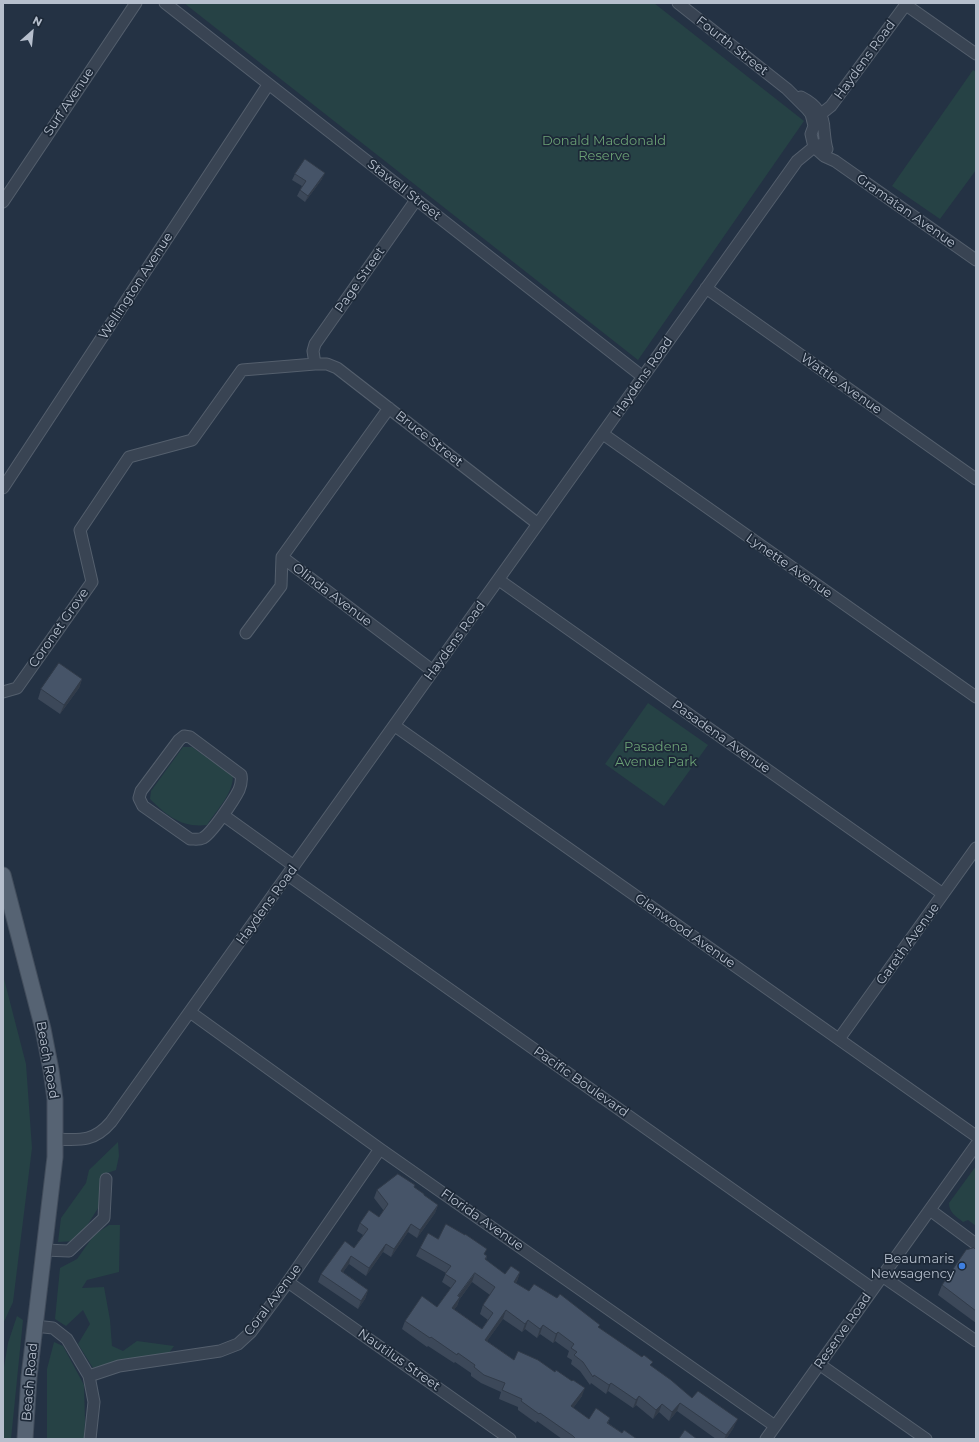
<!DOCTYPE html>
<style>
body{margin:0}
#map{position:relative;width:979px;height:1442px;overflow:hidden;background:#243244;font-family:Montserrat,sans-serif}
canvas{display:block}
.frame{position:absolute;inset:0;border:4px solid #b6bfcd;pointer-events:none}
.north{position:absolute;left:12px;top:12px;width:40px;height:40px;-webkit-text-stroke:3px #1d2938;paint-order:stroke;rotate:27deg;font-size:11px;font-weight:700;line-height:16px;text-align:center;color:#b6bfcd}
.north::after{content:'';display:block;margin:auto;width:14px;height:18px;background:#b6bfcd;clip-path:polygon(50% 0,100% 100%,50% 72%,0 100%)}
</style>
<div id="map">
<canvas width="979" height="1442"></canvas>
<div class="frame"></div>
<div class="north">N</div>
</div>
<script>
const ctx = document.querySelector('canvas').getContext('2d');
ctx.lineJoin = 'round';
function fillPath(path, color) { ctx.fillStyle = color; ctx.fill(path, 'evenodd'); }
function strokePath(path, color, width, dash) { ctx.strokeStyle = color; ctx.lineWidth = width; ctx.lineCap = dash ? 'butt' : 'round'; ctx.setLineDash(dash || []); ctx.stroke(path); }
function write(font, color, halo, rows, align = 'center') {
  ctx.font = font + ' Montserrat,sans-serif'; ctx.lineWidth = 3.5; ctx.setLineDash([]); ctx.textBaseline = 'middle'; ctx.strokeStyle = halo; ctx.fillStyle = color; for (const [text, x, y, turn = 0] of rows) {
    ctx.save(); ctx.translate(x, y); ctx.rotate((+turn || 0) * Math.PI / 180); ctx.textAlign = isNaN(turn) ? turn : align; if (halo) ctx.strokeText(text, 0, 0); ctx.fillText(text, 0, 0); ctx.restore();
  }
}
const green = new Path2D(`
 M 184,3 L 654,3 L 804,121 L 638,360 Z
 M 973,70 L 976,72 L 976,170 L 940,219 L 892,186 Z
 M 648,703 L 708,745 L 664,806 L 605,764 Z
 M 183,747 L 192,747 L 233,776 C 233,794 216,811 207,825 C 182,828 167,816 150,799 L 151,791 Z
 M 3,975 L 26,1064 L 32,1148 L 13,1302 L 3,1324 Z
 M 118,1142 L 119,1156 L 116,1170 L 101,1175 L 100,1205 L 83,1232 L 75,1241 L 58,1242 L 61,1218 L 86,1183 L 89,1170 Z
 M 976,1166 L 976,1226 L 968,1220 L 963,1222 C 956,1216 949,1213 949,1203 Z
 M 109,1225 L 120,1225 L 119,1272 L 87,1280 L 82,1288 L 104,1287 L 110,1320 L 112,1346 L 123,1351 L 137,1341 L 174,1346 L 169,1353 L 93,1368 L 78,1344 L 90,1324 L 83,1310 L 66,1326 L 55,1319 L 60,1268 L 77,1259 L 94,1235 Z
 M 17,1316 L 23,1320 L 11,1439 L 3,1439 L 3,1373 L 8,1343 Z
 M 54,1342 L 63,1346 L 84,1385 L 85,1422 L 84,1439 L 47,1439 L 47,1369 Z`);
const minor = new Path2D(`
 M 165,3 L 643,377
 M 678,3 L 787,89 L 807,109 L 811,114 L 814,126 L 811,134 L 814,147
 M 906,5 L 976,54
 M 801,97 C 815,104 824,114 824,130 C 825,137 825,143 827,149
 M 812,118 L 821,114 L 831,106 L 907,3
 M 814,147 L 824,156 L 835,161 L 976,260
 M 3,202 L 136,3
 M 706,288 L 976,479
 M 315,364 L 313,351 L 315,344 L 416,200
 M 603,434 L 976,697
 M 3,488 L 268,85
 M 282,557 L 433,671
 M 282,557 L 389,408
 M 499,580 L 943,894
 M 246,633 L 281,586 L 282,557
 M 3,692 L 17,688 L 92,582 L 80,530 L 129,457 L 192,440 L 242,370 L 315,364 L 327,364 L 337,368 L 538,524
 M 395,726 L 976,1136
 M 184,736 L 190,737 L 241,775 C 242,780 241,785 239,790 C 234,800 212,833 203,838 C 199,840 195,839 190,839 L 143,806 L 139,798 L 141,791 L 179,740 Z
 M 223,815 L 294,866
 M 288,875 L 873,1289
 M 190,1012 L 380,1149 L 775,1426
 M 839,1039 L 976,848
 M 56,1139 C 80,1140 94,1142 111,1122 L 797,161 L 814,147 L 825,143
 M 930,1210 L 976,1244
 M 44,1250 L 69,1251 L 104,1218 L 106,1179
 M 882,1276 L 976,1341
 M 288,1282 L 510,1439
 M 35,1326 L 53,1328 L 67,1339 L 89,1376 L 94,1402 L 90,1439
 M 819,1364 L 926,1439
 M 89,1376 L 119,1366 L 220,1351 L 238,1344 L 251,1332 L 285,1286 L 380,1149
 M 766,1439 L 976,1145`);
const major = new Path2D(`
 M 3,875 L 43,1029 L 51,1070 L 55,1099 L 55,1157 L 29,1377 L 25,1439`);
const wall = new Path2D(`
 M 295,174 L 322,179 L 305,202 L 297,196 L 302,186 L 292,180 Z
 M 82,679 L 79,688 L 60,714 L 38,699 L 41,689 Z
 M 414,1187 L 424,1196 L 438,1205 L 435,1213 L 417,1238 L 408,1232 L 391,1257 L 383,1252 L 366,1276 L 349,1264 L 343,1272 L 368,1290 L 365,1299 L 358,1309 L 318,1282 L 321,1274 L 354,1248 L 363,1235 L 357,1231 L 360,1223 L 379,1217 L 384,1211 L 374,1198 L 377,1190 Z
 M 438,1239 L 485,1255 L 487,1256 L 486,1260 L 505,1274 L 520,1272 L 517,1281 L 516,1283 L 529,1291 L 599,1328 L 651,1366 L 692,1398 L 734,1427 L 726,1439 L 716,1439 L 677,1411 L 669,1421 L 659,1412 L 653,1419 L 636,1405 L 633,1408 L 608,1391 L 606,1394 L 591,1383 L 590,1385 L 580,1371 L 571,1364 L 572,1360 L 567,1357 L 569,1351 L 555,1341 L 553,1343 L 540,1334 L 537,1338 L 525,1329 L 522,1332 L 503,1319 L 487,1341 L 514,1360 L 582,1396 L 573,1408 L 589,1419 L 610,1418 L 608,1423 L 622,1433 L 637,1439 L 562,1439 L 537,1421 L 536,1423 L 518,1410 L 518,1407 L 499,1399 L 501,1392 L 481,1383 L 471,1376 L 471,1373 L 455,1362 L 454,1363 L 428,1346 L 427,1347 L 402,1329 L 405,1321 L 437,1307 L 451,1288 L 442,1282 L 446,1273 L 416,1256 L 420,1248 ZM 472,1282 L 490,1295 L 483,1305 L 480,1314 L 488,1320 L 482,1329 L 454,1309 L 457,1306 L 459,1300 Z
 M 976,1250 L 976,1323 L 938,1295 L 942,1285 Z`);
const shadedWall = new Path2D(`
 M 325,173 L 322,179 L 305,202 L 308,196 Z
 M 82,679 L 79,688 L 60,714 L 64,705 Z
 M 438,1205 L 435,1213 L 417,1238 L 420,1230 Z
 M 411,1224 L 408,1232 L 391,1257 L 394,1249 Z
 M 386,1244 L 383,1252 L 366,1276 L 369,1268 Z
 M 351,1256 L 349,1264 L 338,1279 L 341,1271 Z
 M 520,1272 L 517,1281 L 510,1290 L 514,1282 Z
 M 475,1273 L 472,1282 L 459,1300 L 457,1306 L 449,1316 L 452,1308 L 458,1296 Z
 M 368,1290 L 365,1299 L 358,1309 L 361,1301 Z
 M 506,1310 L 503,1319 L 482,1348 L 485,1340 Z
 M 528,1320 L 525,1329 L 522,1332 L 525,1324 Z
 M 543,1325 L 540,1334 L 537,1338 L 540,1329 Z
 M 558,1332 L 555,1341 L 553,1343 L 556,1334 Z
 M 611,1383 L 608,1391 L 606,1394 L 609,1385 Z
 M 585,1388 L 582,1396 L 568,1415 L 571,1406 Z
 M 639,1396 L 636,1405 L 633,1408 L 636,1400 Z
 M 680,1403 L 677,1411 L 669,1421 L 672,1412 Z
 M 662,1404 L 659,1412 L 653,1419 L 656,1410 Z
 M 738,1419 L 734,1427 L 726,1439 L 724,1439 L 726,1435 Z`);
const building = new Path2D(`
 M 305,159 L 325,173 L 308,196 L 300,190 L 306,181 L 295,174 Z
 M 59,663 L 82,679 L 64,705 L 41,689 Z
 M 398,1174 L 415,1185 L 414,1187 L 424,1194 L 424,1195 L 438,1205 L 420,1230 L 411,1224 L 394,1249 L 386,1244 L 369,1268 L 351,1256 L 341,1271 L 368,1290 L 361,1301 L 321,1274 L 345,1241 L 354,1248 L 368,1229 L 360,1223 L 369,1210 L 379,1217 L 388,1204 L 377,1190 Z
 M 446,1224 L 465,1235 L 465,1234 L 487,1249 L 484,1254 L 487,1256 L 485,1259 L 505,1274 L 511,1266 L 520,1272 L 514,1282 L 529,1291 L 534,1284 L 557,1298 L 560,1294 L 600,1325 L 598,1327 L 642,1357 L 644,1355 L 653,1362 L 650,1365 L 671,1380 L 692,1398 L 698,1391 L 738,1419 L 726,1435 L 680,1403 L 672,1412 L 662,1404 L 656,1410 L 639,1396 L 636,1400 L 611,1383 L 609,1385 L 594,1375 L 593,1377 L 583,1362 L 574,1355 L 577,1352 L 571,1348 L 574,1344 L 558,1332 L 556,1334 L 543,1325 L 540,1329 L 528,1320 L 525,1324 L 506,1310 L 485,1340 L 514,1360 L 518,1351 L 538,1360 L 555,1372 L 556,1370 L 572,1381 L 573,1380 L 585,1388 L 571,1406 L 589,1419 L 596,1408 L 610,1418 L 607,1423 L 622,1433 L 624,1430 L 637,1439 L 576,1439 L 573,1436 L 540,1413 L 539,1414 L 521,1401 L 522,1399 L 502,1390 L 505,1383 L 484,1375 L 474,1367 L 475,1365 L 458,1353 L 457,1355 L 431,1337 L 430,1338 L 405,1321 L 422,1296 L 437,1307 L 456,1281 L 445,1274 L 451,1266 L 420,1248 L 428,1233 L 438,1239 ZM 475,1273 L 495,1287 L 483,1305 L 493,1313 L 482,1329 L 452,1308 L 460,1297 L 458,1296 Z
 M 974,1248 L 976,1250 L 976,1311 L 942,1285 L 966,1250 Z
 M 685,1430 L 697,1439 L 679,1439 Z`);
const markers = [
 [962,1266,4,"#3f7fe0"]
];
const streetNames = [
 ["Fourth Street",732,46,38],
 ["Haydens Road",865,60,-54],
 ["Surf Avenue",69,102,-56],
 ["Stawell Street",404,190,38],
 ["Gramatan Avenue",906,211,35],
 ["Page Street",360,280,-55],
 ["Wellington Avenue",136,286,-57],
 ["Haydens Road",643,377,-55],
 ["Wattle Avenue",841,384,35],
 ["Bruce Street",429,439,38],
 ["Lynette Avenue",789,566,35],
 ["Olinda Avenue",332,595,37],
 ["Coronet Grove",59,628,-55],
 ["Haydens Road",455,641,-54],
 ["Pasadena Avenue",721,737,35],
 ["Haydens Road",267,905,-54],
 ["Glenwood Avenue",685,931,35],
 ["Gareth Avenue",908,944,-54],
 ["Beach Road",47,1060,80],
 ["Pacific Boulevard",581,1082,35],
 ["Florida Avenue",482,1220,35],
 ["Coral Avenue",273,1300,-53],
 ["Reserve Road",843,1331,-55],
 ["Nautilus Street",399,1360,35],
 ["Beach Road",30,1382,-85]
];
const parkNames = [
 ["Donald Macdonald",604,141],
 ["Reserve",604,156],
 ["Pasadena",656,747],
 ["Avenue Park",656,762]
];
const poiNames = [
 ["Beaumaris",954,1259],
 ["Newsagency",954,1274]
];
fillPath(green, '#264245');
strokePath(minor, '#545f6d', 13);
strokePath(major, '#424d5c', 17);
strokePath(minor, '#394453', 11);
strokePath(major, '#566373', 15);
fillPath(wall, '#3c4859');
fillPath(shadedWall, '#313b49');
fillPath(building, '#465468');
strokePath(building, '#313b49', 1);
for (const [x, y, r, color] of markers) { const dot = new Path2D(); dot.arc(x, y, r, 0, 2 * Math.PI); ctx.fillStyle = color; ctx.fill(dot); strokePath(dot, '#1d2938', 1.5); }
write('13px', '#b6bfcd', '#1d2938', streetNames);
write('13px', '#6ba075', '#1d2938', parkNames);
write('13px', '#b6bfcd', '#1d2938', poiNames, 'right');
</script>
